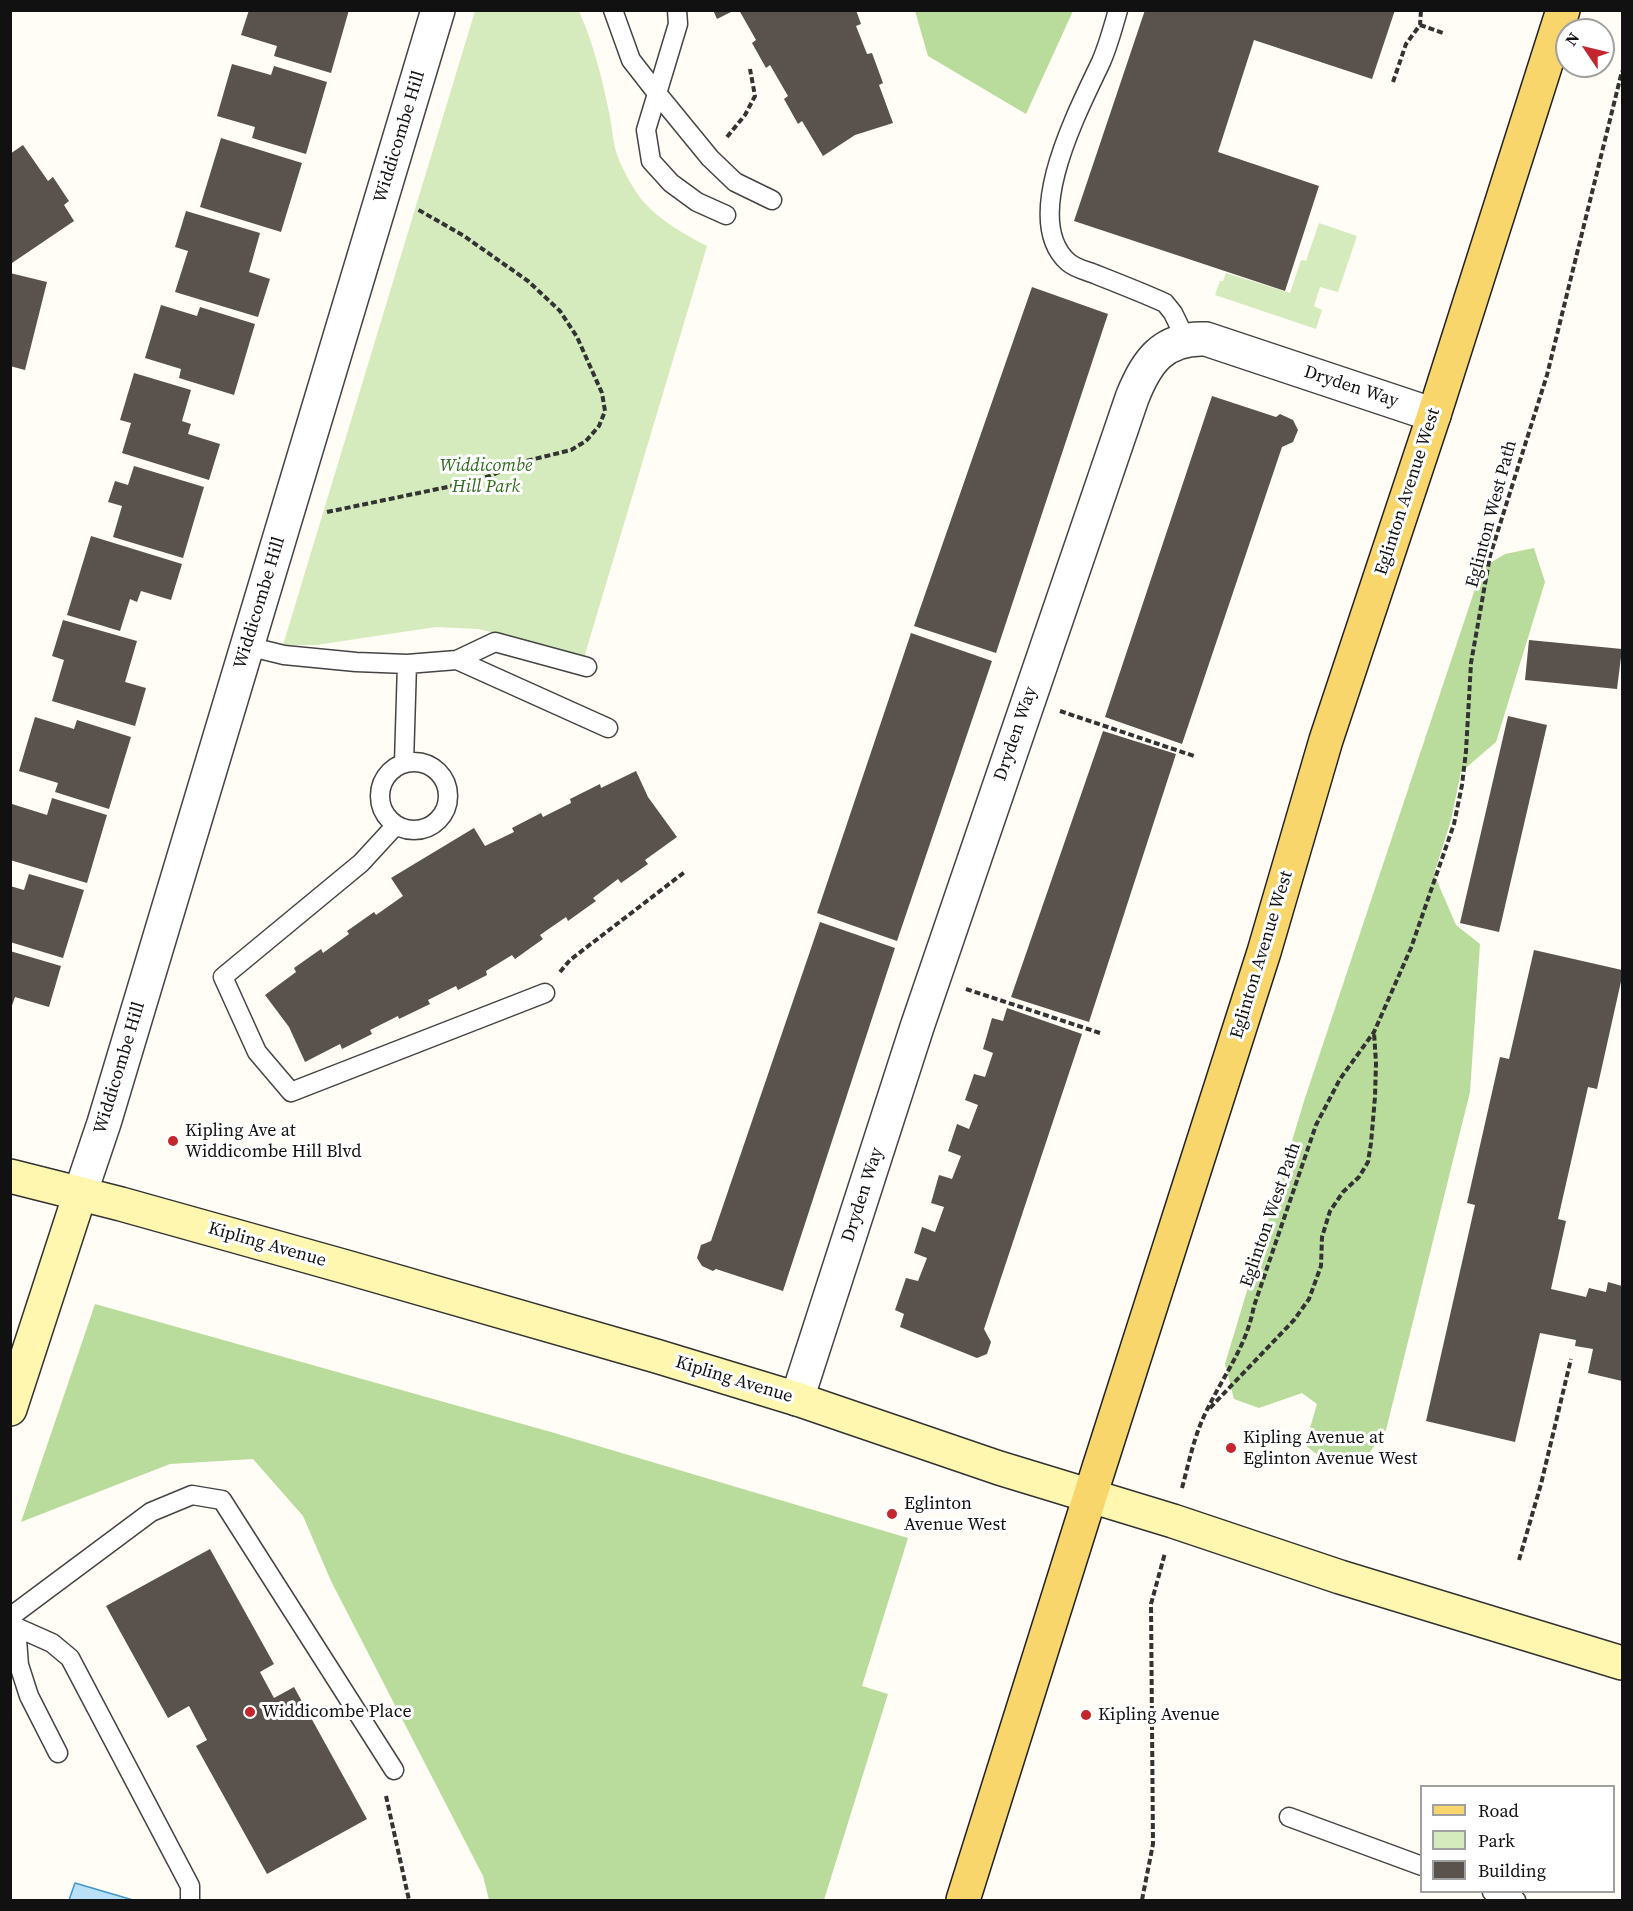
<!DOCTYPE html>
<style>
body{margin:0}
#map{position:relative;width:1633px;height:1911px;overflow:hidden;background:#fffdf5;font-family:"Source Serif 4",serif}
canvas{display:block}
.frame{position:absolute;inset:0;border:12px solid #111;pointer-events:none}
.legend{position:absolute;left:1420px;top:1785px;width:195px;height:108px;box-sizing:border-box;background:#fff;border:2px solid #a0a0a0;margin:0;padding:8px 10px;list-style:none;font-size:18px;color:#111}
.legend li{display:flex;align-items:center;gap:12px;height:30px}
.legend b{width:30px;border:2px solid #a0a0a0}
.north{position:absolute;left:1555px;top:18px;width:60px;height:60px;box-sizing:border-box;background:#fff;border:2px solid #a0a0a0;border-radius:50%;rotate:305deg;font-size:16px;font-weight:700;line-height:24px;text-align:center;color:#111}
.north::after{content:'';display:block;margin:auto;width:21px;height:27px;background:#c4262e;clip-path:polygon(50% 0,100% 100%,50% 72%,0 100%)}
</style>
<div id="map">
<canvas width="1633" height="1911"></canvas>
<div class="frame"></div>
<ul class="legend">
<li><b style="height:8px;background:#f9d66b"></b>Road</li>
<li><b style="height:16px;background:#d5ebbd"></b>Park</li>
<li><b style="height:16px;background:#5a524d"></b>Building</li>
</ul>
<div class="north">N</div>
</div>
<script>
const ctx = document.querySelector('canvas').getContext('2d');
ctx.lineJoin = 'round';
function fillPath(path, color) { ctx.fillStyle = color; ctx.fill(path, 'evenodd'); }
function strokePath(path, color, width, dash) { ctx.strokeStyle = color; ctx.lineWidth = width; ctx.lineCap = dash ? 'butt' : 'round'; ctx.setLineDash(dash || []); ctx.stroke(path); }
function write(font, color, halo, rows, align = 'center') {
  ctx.font = font + ' "Source Serif 4",serif'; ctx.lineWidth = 6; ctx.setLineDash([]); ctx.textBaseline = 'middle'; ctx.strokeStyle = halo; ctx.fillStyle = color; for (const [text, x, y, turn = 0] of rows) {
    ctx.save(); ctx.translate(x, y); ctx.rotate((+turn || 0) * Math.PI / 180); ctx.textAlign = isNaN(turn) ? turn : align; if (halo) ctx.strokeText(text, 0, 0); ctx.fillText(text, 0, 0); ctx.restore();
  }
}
const green = new Path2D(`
 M 475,11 L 579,11 C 593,43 602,77 609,112 C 612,124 612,136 615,148 C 619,164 633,189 643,201 C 660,221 684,234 707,246 L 583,661 L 512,637 L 478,629 L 436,627 L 316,645 L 283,645 Z
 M 1319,223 L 1357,236 L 1338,292 L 1320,287 L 1314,306 L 1322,310 L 1316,329 L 1215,295 L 1220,281 L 1223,281 L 1226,273 L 1290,293 L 1301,260 L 1306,261 Z`);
const forest = new Path2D(`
 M 915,11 L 915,10 L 1073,11 L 1026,114 L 928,56 Z
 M 1534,548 L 1545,582 L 1496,742 L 1461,772 L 1451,820 L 1434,874 L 1456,925 L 1480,944 L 1470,1092 L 1386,1430 L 1370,1452 L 1319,1456 L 1305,1445 L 1317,1404 L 1302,1393 L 1259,1408 L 1234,1399 L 1225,1364 L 1304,1101 L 1482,568 L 1505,554 Z
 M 95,1304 L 551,1432 L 908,1538 L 862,1686 L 888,1694 L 824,1900 L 489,1900 L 483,1876 L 331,1581 L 303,1516 L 253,1459 L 170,1464 L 21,1522 Z`);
const water = new Path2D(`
 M 75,1883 L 133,1900 L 69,1900 Z`);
const building = new Path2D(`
 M 249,10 L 349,10 L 331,73 L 274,56 L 277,46 L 241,35 Z
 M 713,10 L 735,10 L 717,19 Z
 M 739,10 L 856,10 L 861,24 L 856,26 L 867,54 L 872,53 L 883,83 L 879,85 L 893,123 L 855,135 L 823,156 L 802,121 L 798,124 L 784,99 L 788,96 L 770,65 L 766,68 L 752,43 L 756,40 Z
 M 1145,10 L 1395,10 L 1372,79 L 1254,40 L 1218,152 L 1319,186 L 1285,291 L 1074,221 Z
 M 232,64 L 271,75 L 274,66 L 327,82 L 306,154 L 252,138 L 255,127 L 217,116 Z
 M 221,138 L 302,163 L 281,232 L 200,207 Z
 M 23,145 L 48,181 L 53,177 L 69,201 L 64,205 L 74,221 L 12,263 L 10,261 L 10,154 Z
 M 186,211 L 260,233 L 249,272 L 270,279 L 258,317 L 175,292 L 188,251 L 175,247 Z
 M 10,273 L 47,282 L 25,370 L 10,366 Z
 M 1032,287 L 1108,314 L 996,653 L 914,626 Z
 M 161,305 L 197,316 L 200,307 L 255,324 L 234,395 L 179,378 L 181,369 L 145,358 Z
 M 134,373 L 191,390 L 182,421 L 191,424 L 188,434 L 220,444 L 209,480 L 122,453 L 131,423 L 120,420 Z
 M 1212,396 L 1276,417 L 1280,414 L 1293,420 L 1298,430 L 1293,442 L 1282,447 L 1182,744 L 1105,717 Z
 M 134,466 L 204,487 L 183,558 L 113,537 L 122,506 L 108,502 L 115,481 L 128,485 Z
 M 91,536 L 182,564 L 171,600 L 141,591 L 137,602 L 130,599 L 120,631 L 67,615 Z
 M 63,620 L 137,641 L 125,682 L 146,688 L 135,726 L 52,701 L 64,660 L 52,656 Z
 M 911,633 L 992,661 L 897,941 L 817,913 Z
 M 1529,640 L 1622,649 L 1617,689 L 1525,680 Z
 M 1508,716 L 1547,725 L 1499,932 L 1460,923 Z
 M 35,717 L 74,729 L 77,720 L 131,737 L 109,809 L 55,792 L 58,783 L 19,771 Z
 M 1103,731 L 1176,754 L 1089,1022 L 1011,997 Z
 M 636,771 L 648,797 L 677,837 L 645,860 L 648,864 L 621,883 L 618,879 L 593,898 L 596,901 L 568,921 L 566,917 L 540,935 L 543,939 L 515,959 L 512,955 L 486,971 L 487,975 L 458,990 L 456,986 L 428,1000 L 430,1004 L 399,1019 L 398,1016 L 370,1030 L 372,1034 L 342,1049 L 340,1044 L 305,1062 L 289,1027 L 265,995 L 296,972 L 294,968 L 321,949 L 323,953 L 349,934 L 347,931 L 374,912 L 376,915 L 403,896 L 391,878 L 474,828 L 485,846 L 514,832 L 512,828 L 541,813 L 543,817 L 571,803 L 570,799 L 600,784 L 601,788 Z
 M 52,798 L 107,815 L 87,883 L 10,860 L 10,810 L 12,804 L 47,815 Z
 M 29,874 L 84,890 L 63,958 L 10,942 L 10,886 L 24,890 Z
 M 820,922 L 895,948 L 783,1291 L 716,1269 L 713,1271 L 702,1266 L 697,1258 L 701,1245 L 711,1241 Z
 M 1534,950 L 1622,970 L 1622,977 L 1597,1089 L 1588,1087 L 1558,1219 L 1566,1221 L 1551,1289 L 1586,1297 L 1589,1288 L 1606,1292 L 1608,1282 L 1622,1286 L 1622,1381 L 1588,1373 L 1593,1349 L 1575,1346 L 1576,1340 L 1540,1333 L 1515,1442 L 1426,1421 L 1475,1205 L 1467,1203 L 1500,1057 L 1509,1059 Z
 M 10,951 L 61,966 L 49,1007 L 15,997 L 10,1011 Z
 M 1007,1008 L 1082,1034 L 984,1329 L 991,1342 L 987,1354 L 977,1358 L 900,1327 L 904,1314 L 895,1310 L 906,1278 L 918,1281 L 927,1258 L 914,1253 L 922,1227 L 935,1232 L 944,1207 L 931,1203 L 939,1175 L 952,1179 L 961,1156 L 948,1151 L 957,1124 L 969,1129 L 978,1105 L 965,1100 L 974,1074 L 985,1077 L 993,1053 L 983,1049 L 992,1018 L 1003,1021 Z
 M 210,1549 L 274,1664 L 260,1672 L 274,1698 L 294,1687 L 367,1819 L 267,1874 L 196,1746 L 207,1740 L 189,1706 L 168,1718 L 106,1606 Z`);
const path = new Path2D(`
 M 1420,25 L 1443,33
 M 1393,82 L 1406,44 L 1420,25 L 1421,10
 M 727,137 L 745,115 L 755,96 L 750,69
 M 327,512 L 452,486 L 490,476 L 522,462 L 571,450 L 586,441 L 599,426 L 605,411 L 602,393 L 577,337 L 560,311 L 528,281 L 464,236 L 417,209
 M 1060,711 L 1194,756
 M 560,972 L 570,960 L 686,871
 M 966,989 L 1100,1033
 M 1210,1408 L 1294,1320 L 1309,1299 L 1321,1266 L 1322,1237 L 1330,1211 L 1343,1192 L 1359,1177 L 1368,1162 L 1371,1143 L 1375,1097 L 1376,1063 L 1374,1032
 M 1182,1488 C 1189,1462 1194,1436 1206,1412 C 1224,1374 1246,1348 1254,1306 L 1316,1125 L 1340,1079 L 1374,1032 L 1411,948 L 1454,824 L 1462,785 L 1466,751 L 1471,663 L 1490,556 L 1547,375 L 1622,71
 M 1519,1560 L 1541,1484 L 1571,1359
 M 386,1796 L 409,1900
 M 1142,1900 L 1153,1844 L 1151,1604 L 1165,1553`);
const lane = new Path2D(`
 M 613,10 L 631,60 L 656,92 L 710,158 L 735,182 L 772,200
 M 677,10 L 678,24 L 646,130 L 651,161 L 671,183 L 697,202 L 726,215
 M 1118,10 C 1113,28 1108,46 1101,62 C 1079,109 1020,219 1068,262 C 1076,269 1088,271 1097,275 C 1120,284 1143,293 1165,303 L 1173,313 L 1186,340
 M 247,646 L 284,655 L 356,662 L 407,664 L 457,660 L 608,728
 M 457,660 L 495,642 L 587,667
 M380 796a34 34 0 1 1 68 0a34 34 0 1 1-68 0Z
 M 404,763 L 407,664
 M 396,825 L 361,863 L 223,977 L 257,1052 L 291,1092 L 545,993
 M 10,1617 L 151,1512 L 192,1495 L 222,1500 L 394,1770
 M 10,1620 L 16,1627 L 52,1643 L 70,1658 L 190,1886 L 190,1900
 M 16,1627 L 19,1665 L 29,1696 L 58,1753
 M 1289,1817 L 1422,1866
 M 1492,1892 L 1516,1900`);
const street = new Path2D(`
 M 80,1194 L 104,1123 L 438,10
 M 797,1399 L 917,1027 L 1132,398 C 1146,362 1163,337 1206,339 L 1434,415`);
const secondary = new Path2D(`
 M 10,1176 L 121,1204 L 346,1267 L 656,1356 L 797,1399 L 999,1468 L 1173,1521 L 1340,1577 L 1622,1663
 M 10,1409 L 80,1194`);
const primary = new Path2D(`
 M 963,1900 L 1090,1496 L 1264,952 L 1326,740 L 1434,415 L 1563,10`);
const markers = [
 [173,1141,6,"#c4262e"],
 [1231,1448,6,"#c4262e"],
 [892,1514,6,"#c4262e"],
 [250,1712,6,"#c4262e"],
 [1086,1715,6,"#c4262e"]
];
const streetNames = [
 ["Widdicombe Hill",400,137,-73],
 ["Dryden Way",1351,387,18],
 ["Eglinton Avenue West",1408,492,-72],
 ["Eglinton West Path",1492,514,-75],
 ["Widdicombe Hill",260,603,-73],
 ["Dryden Way",1016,734,-71],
 ["Eglinton Avenue West",1262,955,-73],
 ["Widdicombe Hill",120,1068,-73],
 ["Dryden Way",863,1195,-72],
 ["Eglinton West Path",1271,1215,-71],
 ["Kipling Avenue",267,1245,16],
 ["Kipling Avenue",734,1380,17]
];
const parkNames = [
 ["Widdicombe",486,466],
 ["Hill Park",486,487]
];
const poiNames = [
 ["Kipling Ave at",185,1131],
 ["Widdicombe Hill Blvd",185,1152],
 ["Kipling Avenue at",1243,1438],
 ["Eglinton Avenue West",1243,1459],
 ["Eglinton",904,1504],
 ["Avenue West",904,1525],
 ["Widdicombe Place",262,1712],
 ["Kipling Avenue",1098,1715]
];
fillPath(green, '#d5ebbd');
fillPath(forest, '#b9dc9c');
fillPath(water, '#b9e0f7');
strokePath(water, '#3f96cf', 1.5);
fillPath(building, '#5a524d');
strokePath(lane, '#444', 21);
strokePath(street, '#444', 36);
strokePath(secondary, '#333', 36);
strokePath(primary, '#222', 36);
strokePath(path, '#333', 4, [6, 3]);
strokePath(lane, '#fff', 18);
strokePath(street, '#fff', 33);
strokePath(secondary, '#fff6b0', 33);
strokePath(primary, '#f9d66b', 33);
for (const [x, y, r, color] of markers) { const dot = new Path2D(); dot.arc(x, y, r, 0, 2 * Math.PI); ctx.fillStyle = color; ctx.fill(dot); strokePath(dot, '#fff', 2); }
write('18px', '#111', '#fff', streetNames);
write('italic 18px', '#2f6b1f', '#fff', parkNames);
write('18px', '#111', '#fff', poiNames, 'left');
</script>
